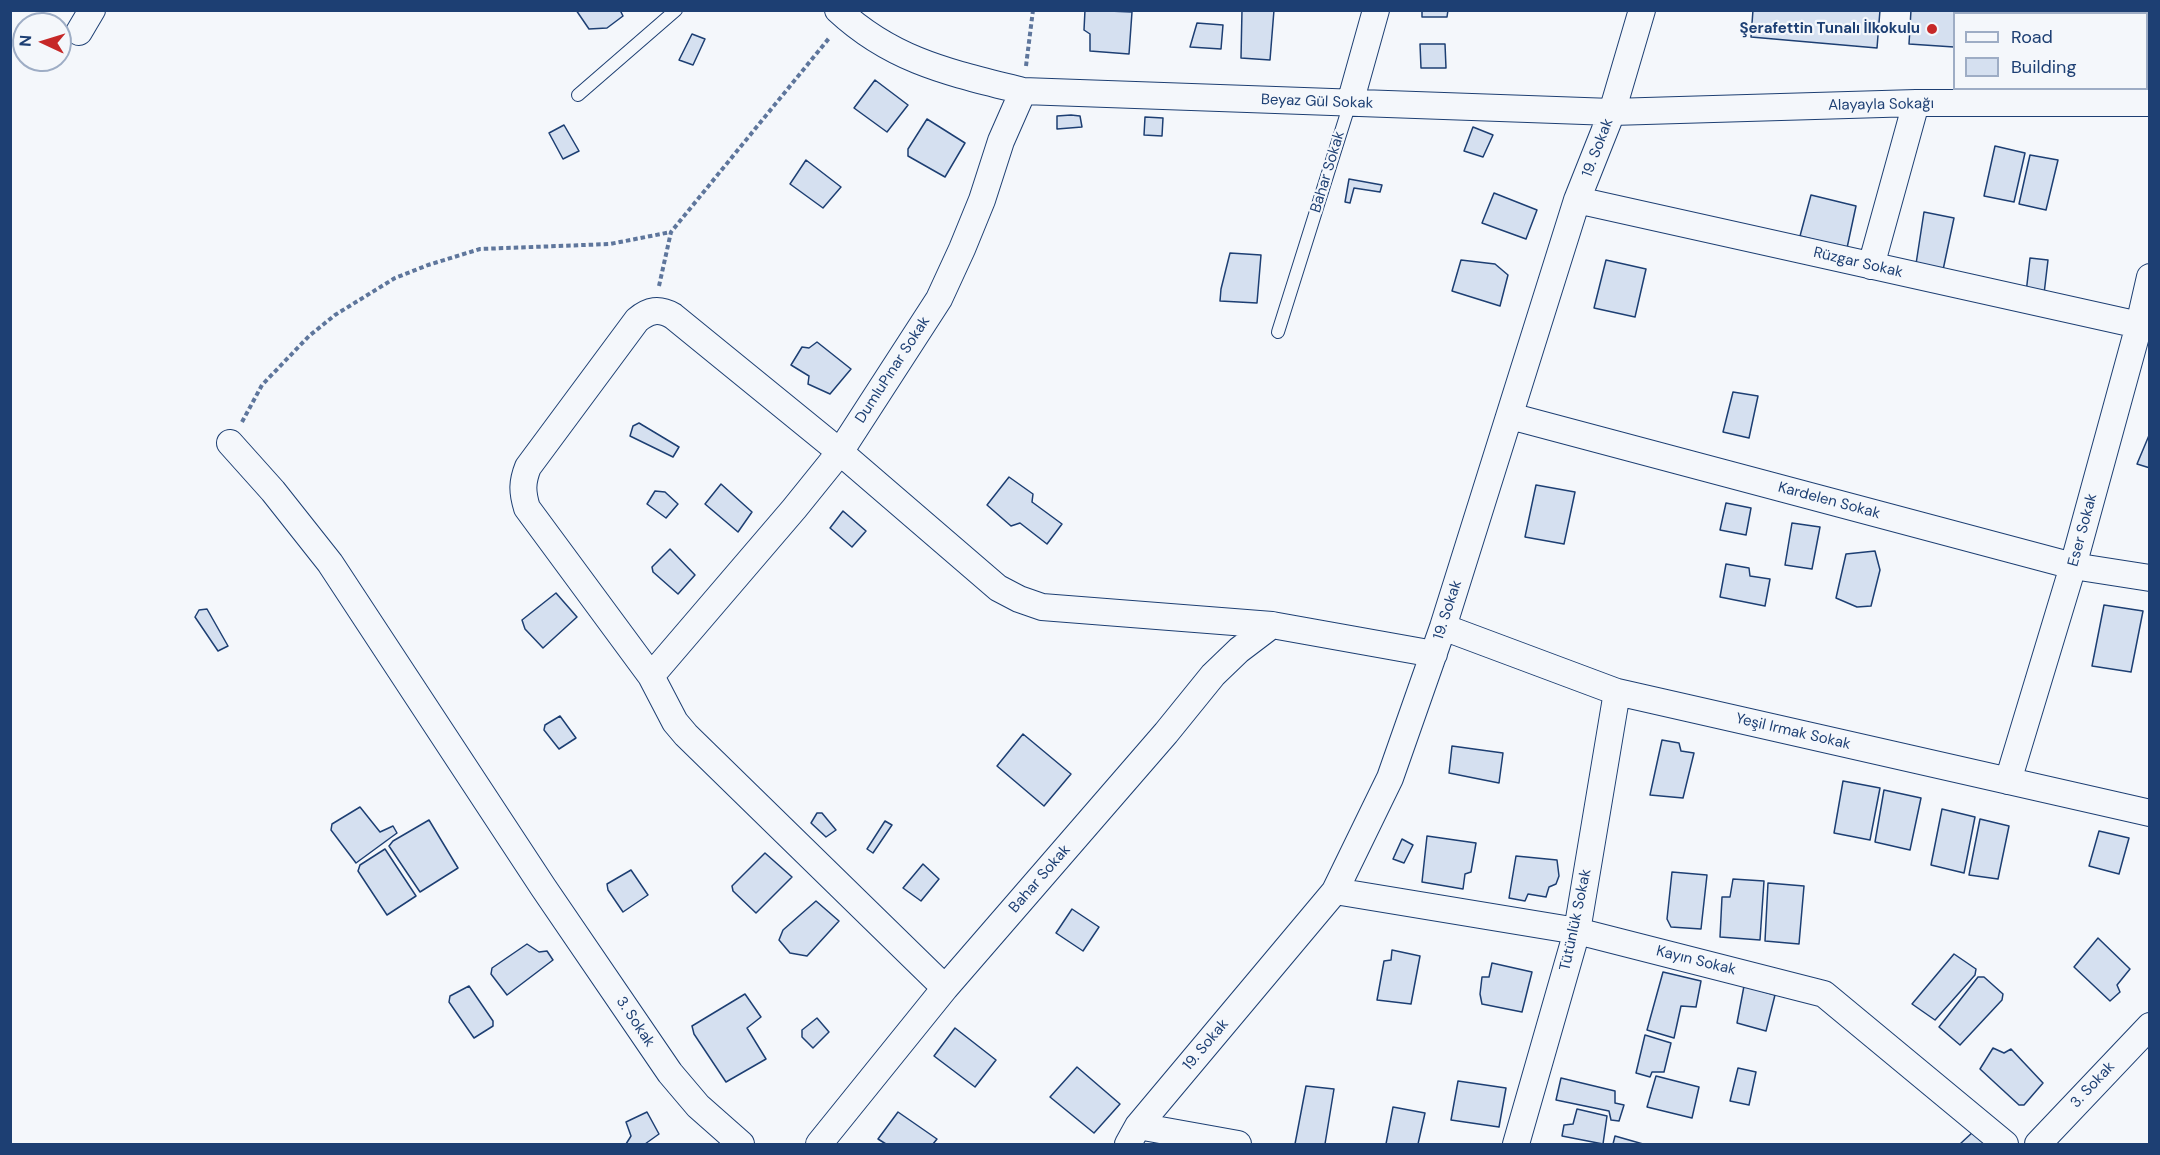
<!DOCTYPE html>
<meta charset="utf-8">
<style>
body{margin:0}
#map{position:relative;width:2160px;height:1155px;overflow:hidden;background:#f4f7fb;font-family:"DM Sans",sans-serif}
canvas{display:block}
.frame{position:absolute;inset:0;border:12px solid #1d3f73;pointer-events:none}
.legend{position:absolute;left:1953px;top:12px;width:195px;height:78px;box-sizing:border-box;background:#f4f7fb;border:2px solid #9eadc5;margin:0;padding:8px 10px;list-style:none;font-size:18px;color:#1d3f73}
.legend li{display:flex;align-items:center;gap:12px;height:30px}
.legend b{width:30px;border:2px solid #9eadc5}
.north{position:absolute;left:12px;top:12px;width:60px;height:60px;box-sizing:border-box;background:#f4f7fb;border:2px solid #9eadc5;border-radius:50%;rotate:274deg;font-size:16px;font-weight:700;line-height:24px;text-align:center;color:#1d3f73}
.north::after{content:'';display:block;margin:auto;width:21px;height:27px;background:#c62828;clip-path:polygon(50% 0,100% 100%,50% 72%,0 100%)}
</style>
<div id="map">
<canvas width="2160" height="1155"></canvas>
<div class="frame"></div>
<ul class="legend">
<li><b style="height:8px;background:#f4f7fb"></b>Road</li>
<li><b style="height:16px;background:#d5e0f0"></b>Building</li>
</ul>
<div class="north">N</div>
</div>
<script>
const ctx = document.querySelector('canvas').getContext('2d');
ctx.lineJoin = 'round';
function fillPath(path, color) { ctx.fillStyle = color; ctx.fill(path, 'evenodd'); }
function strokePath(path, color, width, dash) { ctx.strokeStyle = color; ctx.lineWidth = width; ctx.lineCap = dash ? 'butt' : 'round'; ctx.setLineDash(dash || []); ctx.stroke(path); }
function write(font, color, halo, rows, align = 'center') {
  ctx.font = font + ' "DM Sans",sans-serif'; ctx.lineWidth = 4.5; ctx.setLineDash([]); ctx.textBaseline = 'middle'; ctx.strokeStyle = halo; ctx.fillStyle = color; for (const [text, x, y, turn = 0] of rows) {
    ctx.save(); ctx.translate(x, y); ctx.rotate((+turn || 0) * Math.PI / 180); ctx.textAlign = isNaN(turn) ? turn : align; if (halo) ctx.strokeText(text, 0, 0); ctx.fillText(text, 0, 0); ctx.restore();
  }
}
const building = new Path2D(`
 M 576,10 L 620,10 L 623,16 L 607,28 L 589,29 Z
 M 1085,10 L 1132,12 L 1129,54 L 1090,51 L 1090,34 L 1084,30 Z
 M 1242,10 L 1274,10 L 1270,60 L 1241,58 Z
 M 1422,10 L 1448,10 L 1447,17 L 1422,17 Z
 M 1753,10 L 1880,10 L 1877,48 L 1751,37 Z
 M 1911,10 L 2055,10 L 2054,14 L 1954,14 L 1954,47 L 1909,44 Z
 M 1197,23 L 1223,25 L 1221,49 L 1190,47 Z
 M 692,34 L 705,39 L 693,65 L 679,60 Z
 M 1420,44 L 1445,44 L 1446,68 L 1421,68 Z
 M 875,80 L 908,105 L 887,132 L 854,108 Z
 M 1071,115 L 1080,116 L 1082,127 L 1057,129 L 1057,116 Z
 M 1145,117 L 1163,118 L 1162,136 L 1144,135 Z
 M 927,119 L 965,143 L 945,177 L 908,156 L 908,149 Z
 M 564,125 L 579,151 L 563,159 L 549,133 Z
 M 1473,127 L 1493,135 L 1483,157 L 1464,151 Z
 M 1995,146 L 2025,153 L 2014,202 L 1984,196 Z
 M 2030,155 L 2058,160 L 2046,210 L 2019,204 Z
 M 806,160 L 841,187 L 823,208 L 790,184 Z
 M 1349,179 L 1382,185 L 1380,192 L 1354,188 L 1350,203 L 1345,202 Z
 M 1494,193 L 1537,210 L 1526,239 L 1482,223 Z
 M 1811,195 L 1856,206 L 1847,248 L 1800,236 Z
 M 1924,212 L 1954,218 L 1943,270 L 1916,264 Z
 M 1230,253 L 1261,255 L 1257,303 L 1220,301 L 1221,289 Z
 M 2030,258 L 2048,260 L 2044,294 L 2026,293 Z
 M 1461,260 L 1495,264 L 1508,275 L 1500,306 L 1452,291 Z
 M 1606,260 L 1646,269 L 1635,317 L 1594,308 Z
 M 817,342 L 851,369 L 830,394 L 808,384 L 809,376 L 791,365 L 802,347 L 809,348 Z
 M 1733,392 L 1758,396 L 1749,438 L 1723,432 Z
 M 639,423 L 679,447 L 673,457 L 630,436 L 633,426 Z
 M 2150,433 L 2150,468 L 2137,464 Z
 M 1009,477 L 1033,494 L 1032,502 L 1062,524 L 1047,544 L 1020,523 L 1011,526 L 987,505 Z
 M 721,484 L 752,512 L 738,532 L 705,504 Z
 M 1536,485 L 1575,492 L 1564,544 L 1525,537 Z
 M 655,491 L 665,492 L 678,504 L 666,518 L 647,504 Z
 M 1726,503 L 1751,508 L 1746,535 L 1720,530 Z
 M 843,511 L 866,531 L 852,547 L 830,528 Z
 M 1792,523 L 1820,527 L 1812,569 L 1785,565 Z
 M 670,549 L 695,575 L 678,594 L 653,572 L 652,567 Z
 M 1875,551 L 1880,570 L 1871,606 L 1857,607 L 1836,598 L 1846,554 Z
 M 1726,564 L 1749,568 L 1750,576 L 1770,579 L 1765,606 L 1720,597 Z
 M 556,593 L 577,617 L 543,648 L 525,629 L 522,620 Z
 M 2104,605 L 2143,611 L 2131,672 L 2092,666 Z
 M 207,609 L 228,646 L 218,651 L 195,617 L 199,610 Z
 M 560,716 L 576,738 L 559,749 L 544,730 L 545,725 Z
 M 1023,734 L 1071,774 L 1044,806 L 997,766 Z
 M 1662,740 L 1679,743 L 1681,751 L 1694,753 L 1683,798 L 1650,795 Z
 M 1452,746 L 1503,753 L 1499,783 L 1449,773 Z
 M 1843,781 L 1880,788 L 1870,840 L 1834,833 Z
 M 1884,790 L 1921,798 L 1910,850 L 1875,842 Z
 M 360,807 L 380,832 L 393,826 L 397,833 L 356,863 L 331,830 L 332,824 Z
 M 1942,809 L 1975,817 L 1964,873 L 1931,865 Z
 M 817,813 L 822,813 L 836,830 L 826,837 L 811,823 Z
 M 1980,819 L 2009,826 L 1998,879 L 1969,875 Z
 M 429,820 L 458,868 L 420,892 L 389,846 L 393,841 Z
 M 885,821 L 892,825 L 873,853 L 867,849 Z
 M 2099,831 L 2129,838 L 2119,874 L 2089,866 Z
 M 1427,836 L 1476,843 L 1471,872 L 1465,874 L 1463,889 L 1422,882 Z
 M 1402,839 L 1413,845 L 1404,863 L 1393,859 Z
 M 385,849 L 416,896 L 387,915 L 358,871 L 360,865 Z
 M 765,853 L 792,877 L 756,913 L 733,891 L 732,886 Z
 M 1516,856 L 1557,860 L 1559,876 L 1556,884 L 1549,887 L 1546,897 L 1528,894 L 1525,901 L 1509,898 Z
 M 923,864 L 939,879 L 921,901 L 903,888 Z
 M 631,870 L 648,895 L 623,912 L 608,890 L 607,884 Z
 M 1672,872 L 1707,875 L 1701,929 L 1671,927 L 1667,919 Z
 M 1733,879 L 1764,881 L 1760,940 L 1720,937 L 1722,897 L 1730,897 Z
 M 1768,883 L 1804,886 L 1799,944 L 1765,941 Z
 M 816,901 L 839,921 L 807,956 L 790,953 L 779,940 L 783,930 Z
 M 1072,909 L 1099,927 L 1083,951 L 1056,933 Z
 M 2098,938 L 2130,969 L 2117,985 L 2120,992 L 2110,1001 L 2074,967 Z
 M 527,944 L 539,952 L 547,951 L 553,960 L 507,995 L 491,974 L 492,968 Z
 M 1392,950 L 1420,956 L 1411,1004 L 1377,1000 L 1384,961 L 1391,960 Z
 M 1954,954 L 1976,969 L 1975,975 L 1935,1020 L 1912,1004 Z
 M 1492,963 L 1532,972 L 1522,1012 L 1482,1004 L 1480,994 L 1482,977 L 1489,977 Z
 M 1663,972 L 1701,981 L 1696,1007 L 1681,1006 L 1674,1038 L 1647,1030 Z
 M 1978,977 L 1984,977 L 2003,994 L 2002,1000 L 1960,1045 L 1939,1027 Z
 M 469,986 L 493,1021 L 493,1026 L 474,1038 L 449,1002 L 450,996 Z
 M 1744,986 L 1775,995 L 1766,1031 L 1737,1023 Z
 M 745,994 L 761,1017 L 747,1028 L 766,1059 L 726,1082 L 694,1034 L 692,1026 Z
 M 817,1018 L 829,1032 L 813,1048 L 802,1037 L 802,1030 Z
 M 955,1028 L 996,1060 L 975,1087 L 934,1056 Z
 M 1645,1035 L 1671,1043 L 1664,1072 L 1652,1072 L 1650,1077 L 1636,1073 Z
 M 1993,1048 L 2004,1053 L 2011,1049 L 2043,1083 L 2024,1105 L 2019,1105 L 1980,1069 Z
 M 1077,1067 L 1120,1104 L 1094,1133 L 1050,1097 Z
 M 1738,1068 L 1756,1072 L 1749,1105 L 1730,1101 Z
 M 1656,1076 L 1699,1087 L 1692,1118 L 1647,1107 Z
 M 1561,1078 L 1615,1091 L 1615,1103 L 1624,1105 L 1619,1121 L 1611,1120 L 1609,1111 L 1556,1100 Z
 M 1458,1081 L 1506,1088 L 1499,1127 L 1451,1120 Z
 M 1306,1086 L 1334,1089 L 1325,1144 L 1295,1144 Z
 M 1393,1107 L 1425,1113 L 1418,1144 L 1386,1144 Z
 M 1577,1109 L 1607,1116 L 1603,1144 L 1562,1136 L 1564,1125 L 1573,1124 Z
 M 647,1112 L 659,1134 L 645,1144 L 626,1144 L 631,1136 L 626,1122 Z
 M 898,1112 L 937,1139 L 933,1144 L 886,1144 L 878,1139 Z
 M 1974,1131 L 1990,1144 L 1960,1144 Z
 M 1615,1136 L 1643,1144 L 1613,1144 Z`);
const path = new Path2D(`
 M 1026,66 L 1033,10
 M 659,286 L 671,232 L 830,37
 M 242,422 L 262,385 L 309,336 L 335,315 L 395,278 L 428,265 L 480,249 L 610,244 L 671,232`);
const service = new Path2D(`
 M 578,95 L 676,10
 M 1278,332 L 1350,103`);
const minor = new Path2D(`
 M 838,10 C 894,62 952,73 1023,91 L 1612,112 L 1916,103 L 2150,103
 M 2089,14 L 2089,10
 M 79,32 L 92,10
 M 1350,103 L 1376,10
 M 1577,200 L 2139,325
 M 1871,266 L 1916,103
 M 1510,416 L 2073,566 L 2150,578
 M 230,443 L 273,491 L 330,563 L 543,887 L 670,1073 L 698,1106 L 741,1144
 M 1443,627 L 1617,692 L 2150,813
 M 651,676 L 794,509 L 840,452 L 939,299 L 962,249 L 982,200 L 1001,141 L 1023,91
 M 2008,781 L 2073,566 L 2139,325 L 2150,277
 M 1335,891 L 1577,931 L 1824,994 L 2005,1144
 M 945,988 L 686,735 L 675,722 L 651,676 L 527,508 C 522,492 522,482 528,467 L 637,320 C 649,310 659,308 673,316 L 840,452 L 998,588 L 1019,599 L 1042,607 L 1272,625 L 1434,654
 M 1138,1126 L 1238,1144
 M 819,1144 L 945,988 L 1166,733 L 1213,675 L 1239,650 L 1272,625
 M 1128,1144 L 1138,1126 L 1335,891 L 1390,778 L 1443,627 L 1577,200 L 1612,112 L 1642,10
 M 1516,1144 L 1577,931 L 1617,692
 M 2038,1144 L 2150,1026`);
const markers = [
 [1932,29,6,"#c62828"]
];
const poiNames = [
 ["Şerafettin Tunalı İlkokulu",1920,29]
];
const streetNames = [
 ["Beyaz Gül Sokak",1317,102,2],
 ["Alayayla Sokağı",1881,105,-1],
 ["19. Sokak",1598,148,-69],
 ["Bahar Sokak",1328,172,-73],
 ["Rüzgar Sokak",1858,263,13],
 ["DumluPınar Sokak",893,370,-57],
 ["Kardelen Sokak",1829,501,15],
 ["Eser Sokak",2083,530,-75],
 ["19. Sokak",1448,610,-72],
 ["Yeşil Irmak Sokak",1793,732,13],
 ["Bahar Sokak",1040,879,-49],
 ["Tütünlük Sokak",1576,920,-78],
 ["Kayın Sokak",1696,961,14],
 ["3. Sokak",635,1022,56],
 ["19. Sokak",1206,1045,-50],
 ["3. Sokak",2093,1085,-47]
];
fillPath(building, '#d5e0f0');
strokePath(building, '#1d3f73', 1.5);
strokePath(service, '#1d3f73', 14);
strokePath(minor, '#1d3f73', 28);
strokePath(path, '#5e769c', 4, [4.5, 3]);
strokePath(service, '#f4f7fb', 12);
strokePath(minor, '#f4f7fb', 26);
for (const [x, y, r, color] of markers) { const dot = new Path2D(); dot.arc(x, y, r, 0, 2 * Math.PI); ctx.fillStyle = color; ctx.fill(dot); strokePath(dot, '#f4f7fb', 2); }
write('bold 15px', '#1d3f73', '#f4f7fb', poiNames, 'right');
write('15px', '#1d3f73', '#f4f7fb', streetNames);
</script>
